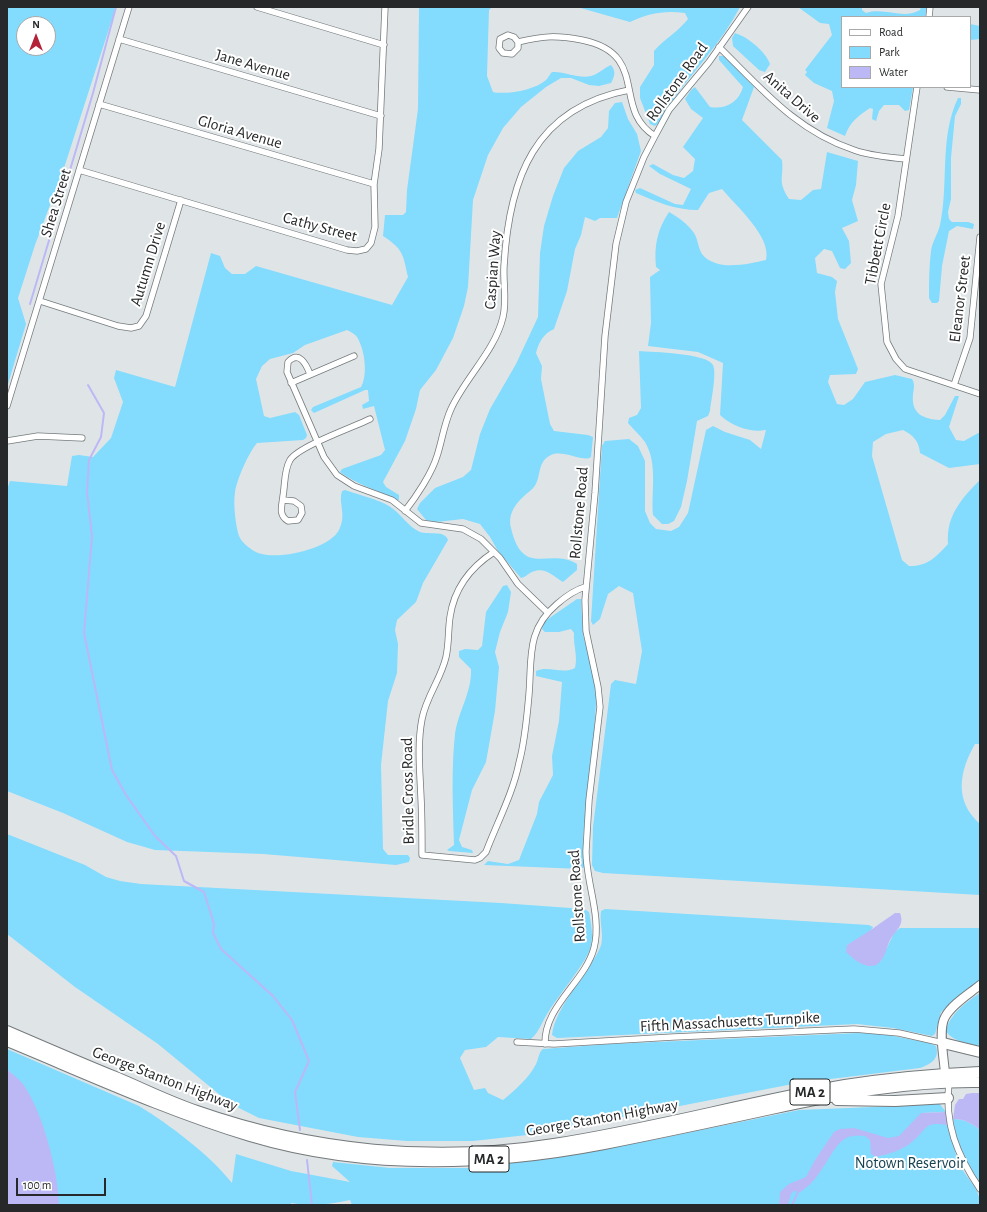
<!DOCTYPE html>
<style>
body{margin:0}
#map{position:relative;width:987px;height:1212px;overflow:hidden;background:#dfe5e7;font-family:"Alegreya Sans",sans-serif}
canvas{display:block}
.frame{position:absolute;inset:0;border:8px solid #262829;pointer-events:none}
.legend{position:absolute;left:841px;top:16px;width:130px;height:72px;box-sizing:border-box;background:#fff;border:1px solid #a8a9a9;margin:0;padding:5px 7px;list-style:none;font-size:12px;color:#262829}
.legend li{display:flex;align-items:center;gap:8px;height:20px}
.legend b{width:20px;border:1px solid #a8a9a9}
.north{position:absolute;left:16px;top:16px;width:40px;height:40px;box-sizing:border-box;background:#fff;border:1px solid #a8a9a9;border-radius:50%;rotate:0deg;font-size:11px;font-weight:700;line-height:16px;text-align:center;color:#262829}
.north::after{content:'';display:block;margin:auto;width:14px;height:18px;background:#b4223a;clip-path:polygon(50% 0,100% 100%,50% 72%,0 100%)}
.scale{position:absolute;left:16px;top:1178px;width:90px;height:18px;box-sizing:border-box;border:2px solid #262829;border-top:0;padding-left:5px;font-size:12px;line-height:14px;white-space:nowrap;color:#262829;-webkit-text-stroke:3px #fff;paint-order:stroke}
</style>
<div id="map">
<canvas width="987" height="1212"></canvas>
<div class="frame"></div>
<ul class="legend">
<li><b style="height:5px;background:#fff"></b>Road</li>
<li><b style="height:11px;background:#83dbfe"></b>Park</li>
<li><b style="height:11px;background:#bcb8f6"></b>Water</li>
</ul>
<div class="north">N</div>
<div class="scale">100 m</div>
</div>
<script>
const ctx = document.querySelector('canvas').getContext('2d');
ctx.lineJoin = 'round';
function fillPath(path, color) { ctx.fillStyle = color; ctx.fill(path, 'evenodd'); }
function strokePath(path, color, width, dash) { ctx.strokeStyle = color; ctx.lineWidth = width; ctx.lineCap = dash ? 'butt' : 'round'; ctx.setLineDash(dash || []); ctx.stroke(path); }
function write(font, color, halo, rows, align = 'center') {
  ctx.font = font + ' "Alegreya Sans",sans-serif'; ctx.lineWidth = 4; ctx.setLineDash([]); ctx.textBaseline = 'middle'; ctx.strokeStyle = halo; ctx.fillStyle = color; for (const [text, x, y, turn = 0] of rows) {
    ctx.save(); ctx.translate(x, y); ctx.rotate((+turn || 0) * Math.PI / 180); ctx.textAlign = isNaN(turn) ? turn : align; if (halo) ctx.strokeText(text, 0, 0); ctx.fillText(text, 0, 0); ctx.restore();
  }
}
const green = new Path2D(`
 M 7,7 L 116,7 L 64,168 L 35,245 L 18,298 L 26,324 L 8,384 ZM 24,24 L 48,24 L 48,48 L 24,48 Z
 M 419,7 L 492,7 L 489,10 L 487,76 L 493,92 C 507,95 535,90 546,80 C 548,78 550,74 552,72 C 565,71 578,79 591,76 C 597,75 604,68 611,65 C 616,71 615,76 611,83 L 599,86 L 589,85 L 571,78 L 561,78 L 546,87 L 521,107 L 503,128 L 488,155 L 473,200 L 468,287 L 464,306 L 453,338 L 436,370 L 420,390 L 416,409 L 405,441 L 383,482 L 386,487 L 399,495 L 399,500 L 396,501 C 377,489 357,485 340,472 L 342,469 L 381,455 L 385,450 L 374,406 L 363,409 L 362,405 L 369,401 L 368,390 L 365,390 L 314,413 L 311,410 L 313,407 L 361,387 C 368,375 365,350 357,337 C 355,334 351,332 347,330 L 305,345 L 293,353 L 270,359 L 262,366 L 256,379 L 264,416 L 270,418 L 295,412 L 299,415 L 307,435 L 306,438 L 303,440 L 257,443 C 249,452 236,481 235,493 C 233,503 236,530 240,538 C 242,542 248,547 251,549 C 268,564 329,550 339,530 C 347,514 338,504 342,491 L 345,490 C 356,494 380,500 389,506 C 401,513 407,526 420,532 C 429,535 445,530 448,540 L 423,583 L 416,602 L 397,620 L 395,630 L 398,644 L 397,673 L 388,701 L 381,765 L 383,849 L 388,855 L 408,855 L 410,858 L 409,862 L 396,865 L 263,854 L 155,850 L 127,842 L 63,813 L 7,791 L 7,490 L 10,481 L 67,486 L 72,456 L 79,455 L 93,457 L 111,438 L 123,402 L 114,378 L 116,370 L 175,387 L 211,253 L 220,256 L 225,268 L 232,274 L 245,274 L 256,266 L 392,305 L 408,277 C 403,254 403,249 383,236 L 385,215 L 403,215 L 406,212 L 407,190 L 418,109 Z
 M 577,7 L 740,7 C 722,42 695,69 672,101 C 666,109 663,120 655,126 L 650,124 L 640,98 L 640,87 L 654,65 L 654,51 C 664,39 678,32 688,19 L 685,13 C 665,10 648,13 630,22 Z
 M 798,7 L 862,7 L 862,10 L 866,13 C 885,7 904,20 920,10 L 921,7 L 927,7 L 925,17 L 842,17 L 842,87 L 913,87 L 909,110 L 905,111 L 899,105 L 884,105 L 879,111 L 876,121 L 872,119 L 873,109 L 870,108 C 858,116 850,122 845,136 L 827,128 L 834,101 L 832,91 L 814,83 L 805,75 L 807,72 L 805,70 L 832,35 L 829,24 L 820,23 Z
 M 970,24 L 980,26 L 980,39 L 970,40 Z
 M 735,33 C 748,37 766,52 770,64 L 765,72 L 759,70 L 733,46 L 732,38 Z
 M 719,56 L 724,56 L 754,87 L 742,120 L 782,160 C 784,179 777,180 789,199 L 801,200 L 813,190 L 821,189 L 827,152 L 858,161 L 856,185 L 852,200 L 858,221 L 842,228 L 849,241 L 851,263 L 845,269 L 840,268 L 832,251 L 824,249 L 815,258 L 817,273 L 832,277 L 837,281 L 835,292 L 838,319 L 858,369 L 856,374 L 830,375 L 828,382 L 837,404 L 844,405 L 853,399 L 865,382 L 895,375 L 912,379 C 915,384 914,388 913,394 C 911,414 923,419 940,420 L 945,415 L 955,396 L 959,396 L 949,427 L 956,440 L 964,441 L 980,432 L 980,464 L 949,468 L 920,453 C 919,441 913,435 903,430 L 886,434 L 873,442 L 872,456 L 902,560 L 909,566 C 928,566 935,558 948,544 C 946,516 961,499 980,480 L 980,744 L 975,744 C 959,772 954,801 980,824 L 980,895 L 603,873 L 595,871 L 592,865 L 593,827 L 611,684 L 615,680 L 636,684 L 642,651 L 633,593 L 619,586 L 608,594 L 600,619 L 593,625 L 591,621 L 602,446 L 605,441 L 629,439 L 638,446 L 645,461 L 645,511 L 650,523 L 656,529 L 671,531 L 679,527 L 688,513 L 706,430 L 713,426 L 725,432 L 750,440 L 761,449 L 766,430 C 751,433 731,426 720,415 L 723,363 L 698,352 L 648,346 L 651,323 L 650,277 L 660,270 L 656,267 C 654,246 657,230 669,212 C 678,217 688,224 694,233 C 698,239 698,248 702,254 C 716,272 748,264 766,260 C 772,237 736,206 722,189 L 709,193 L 698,210 C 675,210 657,202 636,193 L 635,190 L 640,188 L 675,204 L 683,205 L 691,189 L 660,174 L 649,166 L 653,164 L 673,175 L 684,178 L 693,171 L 695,159 L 683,147 L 703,118 L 691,109 L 685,99 L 691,90 L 695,87 L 710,107 C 725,110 739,102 743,87 L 719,60 Z
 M 958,98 L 961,98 L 961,104 L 955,116 L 951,158 L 951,199 L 948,212 L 949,219 L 952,222 L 968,222 L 974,224 L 973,229 L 957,226 L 949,231 L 942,266 L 939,301 L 937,303 L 932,303 L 929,298 C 929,282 929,267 931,251 C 932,242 938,234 940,225 C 949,183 939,138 958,98 Z
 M 622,102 L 628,119 L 637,134 L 641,151 L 617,218 L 600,218 L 595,221 L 585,217 L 581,235 L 575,249 L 567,291 L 554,329 C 543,334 539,342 536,353 L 542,366 L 541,379 L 550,424 L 554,431 L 588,435 L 593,437 L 591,457 C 584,463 563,449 551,455 C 535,462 543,481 531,490 C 519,500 507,511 511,528 C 523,579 549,547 577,564 L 577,570 L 563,582 C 553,576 545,566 532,572 C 527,574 526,577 521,578 L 498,551 L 490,537 L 480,524 L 463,519 L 436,522 L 426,520 L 417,509 L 420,503 L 435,488 L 463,477 L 471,470 L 480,434 L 490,409 L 516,364 L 538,317 L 540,253 L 544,226 L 553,196 L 564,168 L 578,151 L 601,137 L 608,128 L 609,111 L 615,103 Z
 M 639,351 C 652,352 707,353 713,365 C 717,374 711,400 710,411 L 708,416 L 697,421 L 687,481 L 681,507 L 674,521 L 668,524 L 662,524 L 653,515 C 651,491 658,464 645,442 C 640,435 633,429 628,423 L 629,418 L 637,415 L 641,408 Z
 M 507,585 L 511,592 L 508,612 L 500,632 L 495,652 L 499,667 L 495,711 L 486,762 L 472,790 L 459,840 L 462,847 L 472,850 L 473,853 L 449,851 L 447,850 L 454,845 C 453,808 451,771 455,734 C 458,712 472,692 471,669 L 459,657 L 459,651 L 465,649 L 478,650 L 482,646 L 486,612 L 503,586 Z
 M 577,599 L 581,599 L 583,635 L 597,688 L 593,749 L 583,837 L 584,867 L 581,869 L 484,865 L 488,861 L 508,864 L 519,860 L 537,814 L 539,802 L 553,775 L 552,756 L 559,721 L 562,682 L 536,676 L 536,671 C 549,665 562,675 575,668 C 578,656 573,645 574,633 L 571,629 L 559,632 L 545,632 L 542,629 L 545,621 Z
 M 7,834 L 85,865 L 106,877 L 120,881 L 141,884 L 501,903 L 584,909 L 589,912 C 591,924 594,936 590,949 C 585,964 559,995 549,1011 C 542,1021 540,1031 531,1039 L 498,1037 L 486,1047 L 465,1050 L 460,1058 L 474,1090 L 485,1088 L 488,1093 L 503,1100 C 515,1090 529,1078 536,1064 C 539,1059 538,1053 543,1049 L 611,1044 L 859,1033 L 883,1034 L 929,1043 L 936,1046 C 940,1059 931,1064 920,1068 L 798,1083 L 536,1134 L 473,1141 L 407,1141 L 358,1137 L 259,1118 L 231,1104 L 158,1044 L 75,987 L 7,934 Z
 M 605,909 L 869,925 L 873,927 L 869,933 L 847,945 L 880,962 L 894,933 L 900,928 L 980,928 L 980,981 L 941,1012 L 935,1034 L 932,1036 L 893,1028 L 857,1024 L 557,1038 L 552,1035 C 555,1007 588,974 600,948 C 605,937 599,923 601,911 Z
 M 980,993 L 980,1046 C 968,1043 953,1042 946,1031 C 949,1015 966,1002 980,993 Z
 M 7,1049 L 139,1106 C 170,1125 210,1155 232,1183 L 236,1154 L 291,1171 L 350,1182 L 332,1166 L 333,1162 L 390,1168 L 473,1168 L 551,1158 L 648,1141 L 799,1110 L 898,1106 L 939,1103 L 946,1112 L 921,1113 L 951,1116 C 953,1132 952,1150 960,1165 C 967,1180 980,1187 980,1205 L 352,1205 L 350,1200 C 330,1204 312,1207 291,1203 L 291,1205 L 59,1205 L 22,1084 L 7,1069 Z
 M 953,1119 C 965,1119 971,1123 980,1130 L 980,1184 C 966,1163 956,1144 953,1119 Z`);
const water = new Path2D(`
 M 895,913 L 900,913 C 905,925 896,930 890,940 C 887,946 885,957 880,962 C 869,973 853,959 846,952 L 847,945 C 864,935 879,924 895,913 Z
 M 7,1069 C 12,1074 19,1079 23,1084 C 43,1113 58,1170 59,1205 L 7,1205 Z
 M 972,1093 L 980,1093 L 980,1130 C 971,1123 965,1119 953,1119 L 955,1105 L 959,1099 L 963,1099 L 966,1094 Z
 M 946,1112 L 948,1125 C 924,1121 928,1128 913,1141 C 903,1150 889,1154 876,1157 L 871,1154 L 870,1140 L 865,1136 C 859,1136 852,1135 846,1138 C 830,1147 822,1180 800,1192 L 794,1191 L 791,1194 L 788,1205 L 779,1205 L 780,1192 L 789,1184 L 806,1177 L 815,1160 L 834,1132 L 840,1129 L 854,1128 L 888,1138 L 899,1136 L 921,1113 Z`);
const stream = new Path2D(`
 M 30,304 L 93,93 L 116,7
 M 88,385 L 104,413 L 101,437 L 89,460 L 87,492 L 92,536 L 84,633 L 112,770 L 126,795 L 155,836 L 176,856 L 184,881 L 204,892 L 214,924 L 213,933 L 221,949 L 273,996 L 292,1020 L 309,1061 L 295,1092 L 300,1130
 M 307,1160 L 312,1205
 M 792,1205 L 799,1190`);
const street = new Path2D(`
 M 257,7 L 384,45
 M 929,17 L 930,7
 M 119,39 L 381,116
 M 518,42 L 518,48 L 512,54 L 503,53 L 499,48 L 500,39 L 508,35 L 514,37 L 518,42 C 544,36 555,35 582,40 C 651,54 611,109 655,136
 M 719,47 C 761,88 796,131 854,150 C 870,156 888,157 905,159
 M 917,87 L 898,216 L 881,284 L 887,342 L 896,359 L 905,369 L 980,394
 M 947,87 L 980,90
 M 99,104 L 374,184
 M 79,170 L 347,250 L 357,251 L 366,249 L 371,243 L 375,227 L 374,184 L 379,149 L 385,7
 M 40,301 L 118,326 L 131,328 L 139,326 L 146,316 L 181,200
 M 310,374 C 306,364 299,350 288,362 L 287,372 L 324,457 L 337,475 L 354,486 L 392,500 L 421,523 L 463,529 L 481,539 L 500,558 L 518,584 L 547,612
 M 291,383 L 354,356
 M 954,385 L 970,338 L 980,237
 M 7,406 L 129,7
 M 7,441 L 38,436 L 82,438
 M 283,500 L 294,501 L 301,506 L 302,513 L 298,520 L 288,521 C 278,515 282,506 283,496 C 285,485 284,470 290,460 C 299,446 354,427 370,419
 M 405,511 C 416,497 432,473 437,456 C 442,441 444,424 451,409 C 465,378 495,351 503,317 C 507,301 503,283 504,266 C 509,179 534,108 629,90
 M 494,552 C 471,567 454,589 450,617 C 448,630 449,644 446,657 C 441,679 426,697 422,719 C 417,745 420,772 421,798 C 422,817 422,836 422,855 L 475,860 L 480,858 L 486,852 C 497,823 513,793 519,763 C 525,741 527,717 529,694 C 532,658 526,630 557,604 C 565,597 575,590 585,587
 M 517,1042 L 554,1044 L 673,1037 L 854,1029 L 899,1033 L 943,1043
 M 545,1044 C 544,1006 585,982 594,948 C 602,917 586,883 586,851 L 589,800 L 600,707 L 598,687 L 586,631 L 585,600 L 595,493 L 605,336 L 616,244 L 626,202 L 644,157 L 655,136 L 669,110 L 709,62 L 748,7
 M 949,1082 C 944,1124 957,1155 980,1189`);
const secondary = new Path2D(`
 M 945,1073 C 944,1059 938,1029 945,1017 C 952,1004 969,994 980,985`);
const highway = new Path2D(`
 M 7,1031 C 44,1047 81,1063 118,1078 C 144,1089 170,1102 197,1111 C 311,1151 435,1163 554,1144 C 652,1129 747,1102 845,1085 C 890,1078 935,1074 980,1072
 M 7,1041 C 87,1074 167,1111 250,1136 C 364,1170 489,1166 604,1144 C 660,1133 716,1121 771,1109 C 840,1094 909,1081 980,1082
 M 943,1043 L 980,1052
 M 837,1100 L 895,1101 L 948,1098`);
const shields = [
 [810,1092,40],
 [489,1159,40]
];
const shieldNames = [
 ["MA 2",810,1092],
 ["MA 2",489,1159]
];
const streetNames = [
 ["Jane Avenue",253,65,16],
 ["Rollstone Road",677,82,-54],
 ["Anita Drive",792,97,41],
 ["Gloria Avenue",240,132,16],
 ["Shea Street",56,203,-73],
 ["Cathy Street",320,227,15],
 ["Tibbett Circle",878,244,-79],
 ["Autumn Drive",148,264,-73],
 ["Caspian Way",493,270,-86],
 ["Eleanor Street",960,299,-83],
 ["Rollstone Road",579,513,-85],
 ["Bridle Cross Road",408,791,-91],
 ["Rollstone Road",577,896,-94],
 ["Fifth Massachusetts Turnpike",730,1022,-3],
 ["George Stanton Highway",165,1079,21],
 ["George Stanton Highway",602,1118,-10]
];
const parkNames = [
 ["Notown Reservoir",910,1163]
];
fillPath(green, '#83dbfe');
fillPath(water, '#bcb8f6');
strokePath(stream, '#bcb8f6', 2);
strokePath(street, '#757a7c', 7);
strokePath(secondary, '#757a7c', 10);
strokePath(highway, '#757a7c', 12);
strokePath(street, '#fff', 5.5);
strokePath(secondary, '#fff', 8);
strokePath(highway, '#fff', 10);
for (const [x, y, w] of shields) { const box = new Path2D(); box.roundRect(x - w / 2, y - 13, w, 26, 3); ctx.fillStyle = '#fff'; ctx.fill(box); strokePath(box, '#262829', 1); }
write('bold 15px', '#262829', null, shieldNames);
write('16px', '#262829', '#fff', streetNames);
write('16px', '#174353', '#fff', parkNames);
</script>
